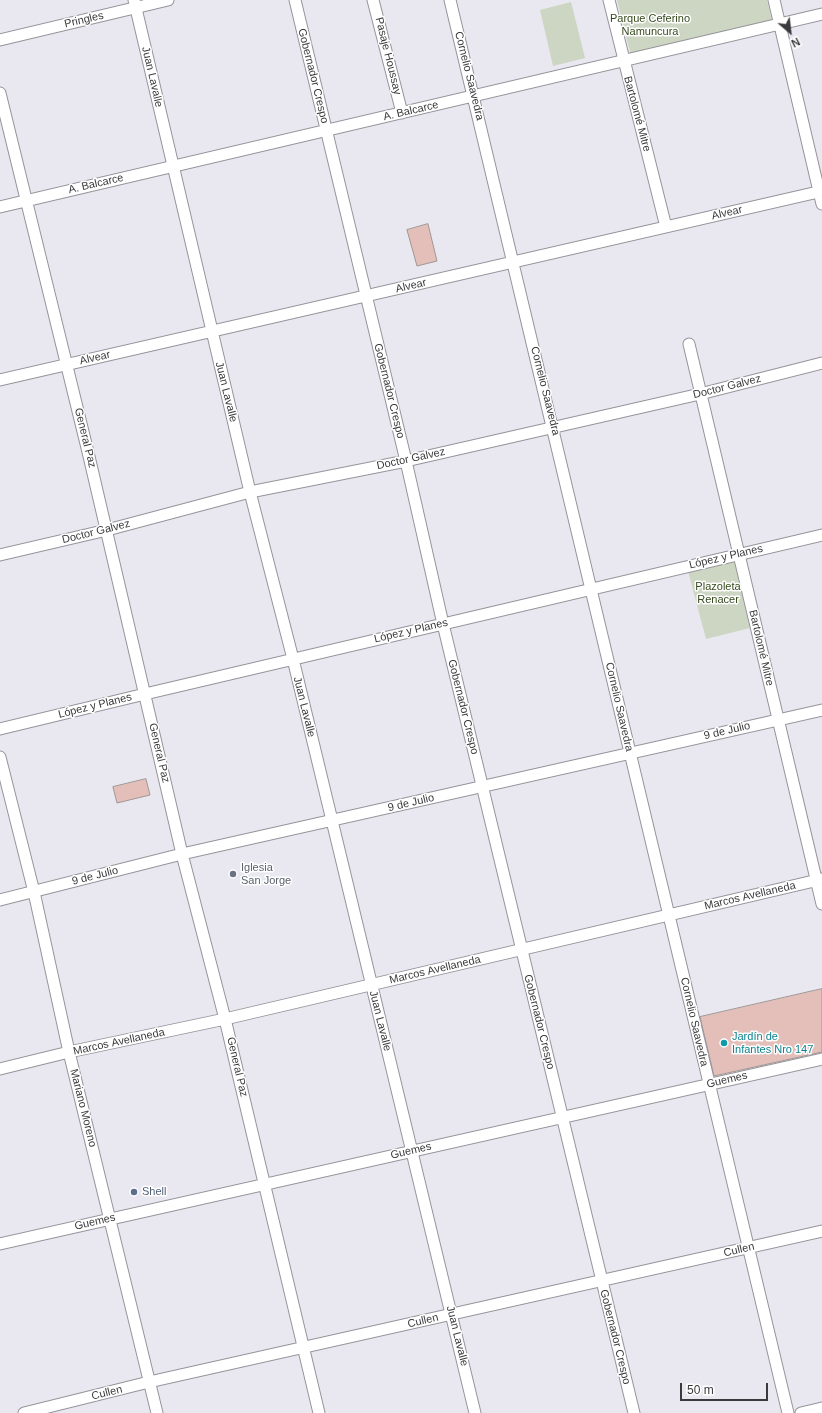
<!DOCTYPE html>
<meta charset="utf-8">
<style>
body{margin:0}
#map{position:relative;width:822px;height:1413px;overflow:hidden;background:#e9e8f0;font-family:Arial,sans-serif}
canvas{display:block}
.north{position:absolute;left:770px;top:12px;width:40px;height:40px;-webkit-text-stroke:3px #fff;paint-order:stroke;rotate:152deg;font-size:11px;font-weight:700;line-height:16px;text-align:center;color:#3a3a3d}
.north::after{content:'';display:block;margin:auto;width:14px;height:18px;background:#3a3a3d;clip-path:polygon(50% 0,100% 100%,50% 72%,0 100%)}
.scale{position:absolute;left:680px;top:1383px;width:88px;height:18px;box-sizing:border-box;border:2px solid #3a3a3d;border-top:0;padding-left:5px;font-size:12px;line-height:14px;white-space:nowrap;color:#3a3a3d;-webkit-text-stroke:3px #fff;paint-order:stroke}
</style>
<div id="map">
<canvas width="822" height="1413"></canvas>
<div class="north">N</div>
<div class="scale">50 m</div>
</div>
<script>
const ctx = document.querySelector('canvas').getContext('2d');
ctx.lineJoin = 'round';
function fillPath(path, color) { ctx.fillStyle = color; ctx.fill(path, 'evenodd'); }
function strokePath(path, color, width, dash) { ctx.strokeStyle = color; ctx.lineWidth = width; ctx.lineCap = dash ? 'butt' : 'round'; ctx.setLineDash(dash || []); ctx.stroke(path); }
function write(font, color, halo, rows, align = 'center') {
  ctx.font = font + ' Arial,sans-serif'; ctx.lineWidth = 3; ctx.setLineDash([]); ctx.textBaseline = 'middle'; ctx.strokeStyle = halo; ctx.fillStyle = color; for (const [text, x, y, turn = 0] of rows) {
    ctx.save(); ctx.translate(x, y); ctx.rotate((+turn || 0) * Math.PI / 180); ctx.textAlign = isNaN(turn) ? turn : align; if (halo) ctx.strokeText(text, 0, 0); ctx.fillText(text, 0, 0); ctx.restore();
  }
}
const green = new Path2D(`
 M 617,0 L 767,0 L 772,21 L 631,56 Z
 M 571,2 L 585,58 L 553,66 L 540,10 Z
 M 734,560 L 750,628 L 706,639 L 688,571 Z`);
const building = new Path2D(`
 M 428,224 L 437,261 L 417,266 L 407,230 Z
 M 146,779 L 150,795 L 117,803 L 113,787 Z
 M 822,989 L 822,1052 L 714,1076 L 700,1017 Z`);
const street = new Path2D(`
 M 134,0 L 250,492 L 293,659 L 475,1413
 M 295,0 L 406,461 L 443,624 L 634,1413
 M 373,0 L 402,113
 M 450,0 C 564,471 674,942 788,1413
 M 609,0 L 666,227
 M 774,0 L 822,204
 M 0,40 L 168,0
 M 0,93 L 88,452 L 182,854 L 225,1019 L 319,1413
 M 0,207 L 822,14
 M 689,344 L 822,904
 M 0,380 L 822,191
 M 0,555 L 107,530 L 250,492 L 406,461 L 700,394 L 822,363
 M 0,729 L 145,694 L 822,535
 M 0,757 L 34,892 L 69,1052 L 157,1413
 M 0,900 L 182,854 L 822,710
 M 0,1069 L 69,1052 L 225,1019 L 822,879
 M 0,1244 L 822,1059
 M 24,1413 L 149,1382 L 822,1231
 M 801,1413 L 822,1408`);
const markers = [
 [233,874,4,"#6b7280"],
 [724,1043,4,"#0f9aa8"],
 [134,1192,4,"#5c6f8a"]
];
const parkNames = [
 ["Parque Ceferino",650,19],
 ["Namuncura",650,32],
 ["Plazoleta",718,587],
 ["Renacer",718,600]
];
const streetNames = [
 ["Pringles",84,20,-13],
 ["Pasaje Houssay",388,56,76],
 ["Gobernador Crespo",313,76,76],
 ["Cornelio Saavedra",469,76,76],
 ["Juan Lavalle",152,77,77],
 ["A. Balcarce",411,111,-13],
 ["Bartolomé Mitre",637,114,75],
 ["A. Balcarce",96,184,-13],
 ["Alvear",727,213,-13],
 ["Alvear",411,286,-13],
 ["Alvear",95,358,-13],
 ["Doctor Galvez",727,387,-14],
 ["Gobernador Crespo",389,391,76],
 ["Cornelio Saavedra",545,391,76],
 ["Juan Lavalle",226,392,76],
 ["General Paz",85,438,76],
 ["Doctor Galvez",411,459,-12],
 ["Doctor Galvez",96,532,-14],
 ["López y Planes",726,557,-13],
 ["López y Planes",411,631,-13],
 ["Bartolomé Mitre",761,648,77],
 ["López y Planes",95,706,-14],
 ["Juan Lavalle",304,707,76],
 ["Gobernador Crespo",463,707,76],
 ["Cornelio Saavedra",619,707,77],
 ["9 de Julio",727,731,-13],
 ["General Paz",159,753,77],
 ["9 de Julio",411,803,-13],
 ["9 de Julio",95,876,-14],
 ["Marcos Avellaneda",750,896,-13],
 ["Marcos Avellaneda",435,970,-13],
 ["Juan Lavalle",380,1021,76],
 ["Gobernador Crespo",539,1022,76],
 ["Cornelio Saavedra",694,1022,77],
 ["Marcos Avellaneda",119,1042,-12],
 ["General Paz",237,1067,77],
 ["Guemes",727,1080,-13],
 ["Mariano Moreno",83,1108,76],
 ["Guemes",411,1151,-13],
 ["Guemes",95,1222,-13],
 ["Cullen",739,1250,-13],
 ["Cullen",423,1321,-13],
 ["Juan Lavalle",457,1336,76],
 ["Gobernador Crespo",615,1337,76],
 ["Cullen",107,1393,-14]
];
const worshipNames = [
 ["Iglesia",241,868],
 ["San Jorge",241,881]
];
const cultureNames = [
 ["Jardín de",732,1037],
 ["Infantes Nro 147",732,1050]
];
const serviceNames = [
 ["Shell",142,1192]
];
fillPath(green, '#ccd6c3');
fillPath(building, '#e4bfb9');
strokePath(building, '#9f9694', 1);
strokePath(street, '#96949b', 13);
strokePath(street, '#fff', 11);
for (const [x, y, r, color] of markers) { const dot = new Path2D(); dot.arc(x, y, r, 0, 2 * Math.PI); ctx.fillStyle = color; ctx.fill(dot); strokePath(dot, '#fff', 1.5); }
write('11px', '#35491c', '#fff', parkNames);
write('11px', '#3a3a3d', '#fff', streetNames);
write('11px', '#5b616d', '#fff', worshipNames, 'left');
write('11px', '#0d838f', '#fff', cultureNames, 'left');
write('11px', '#4e5e75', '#fff', serviceNames, 'left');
</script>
